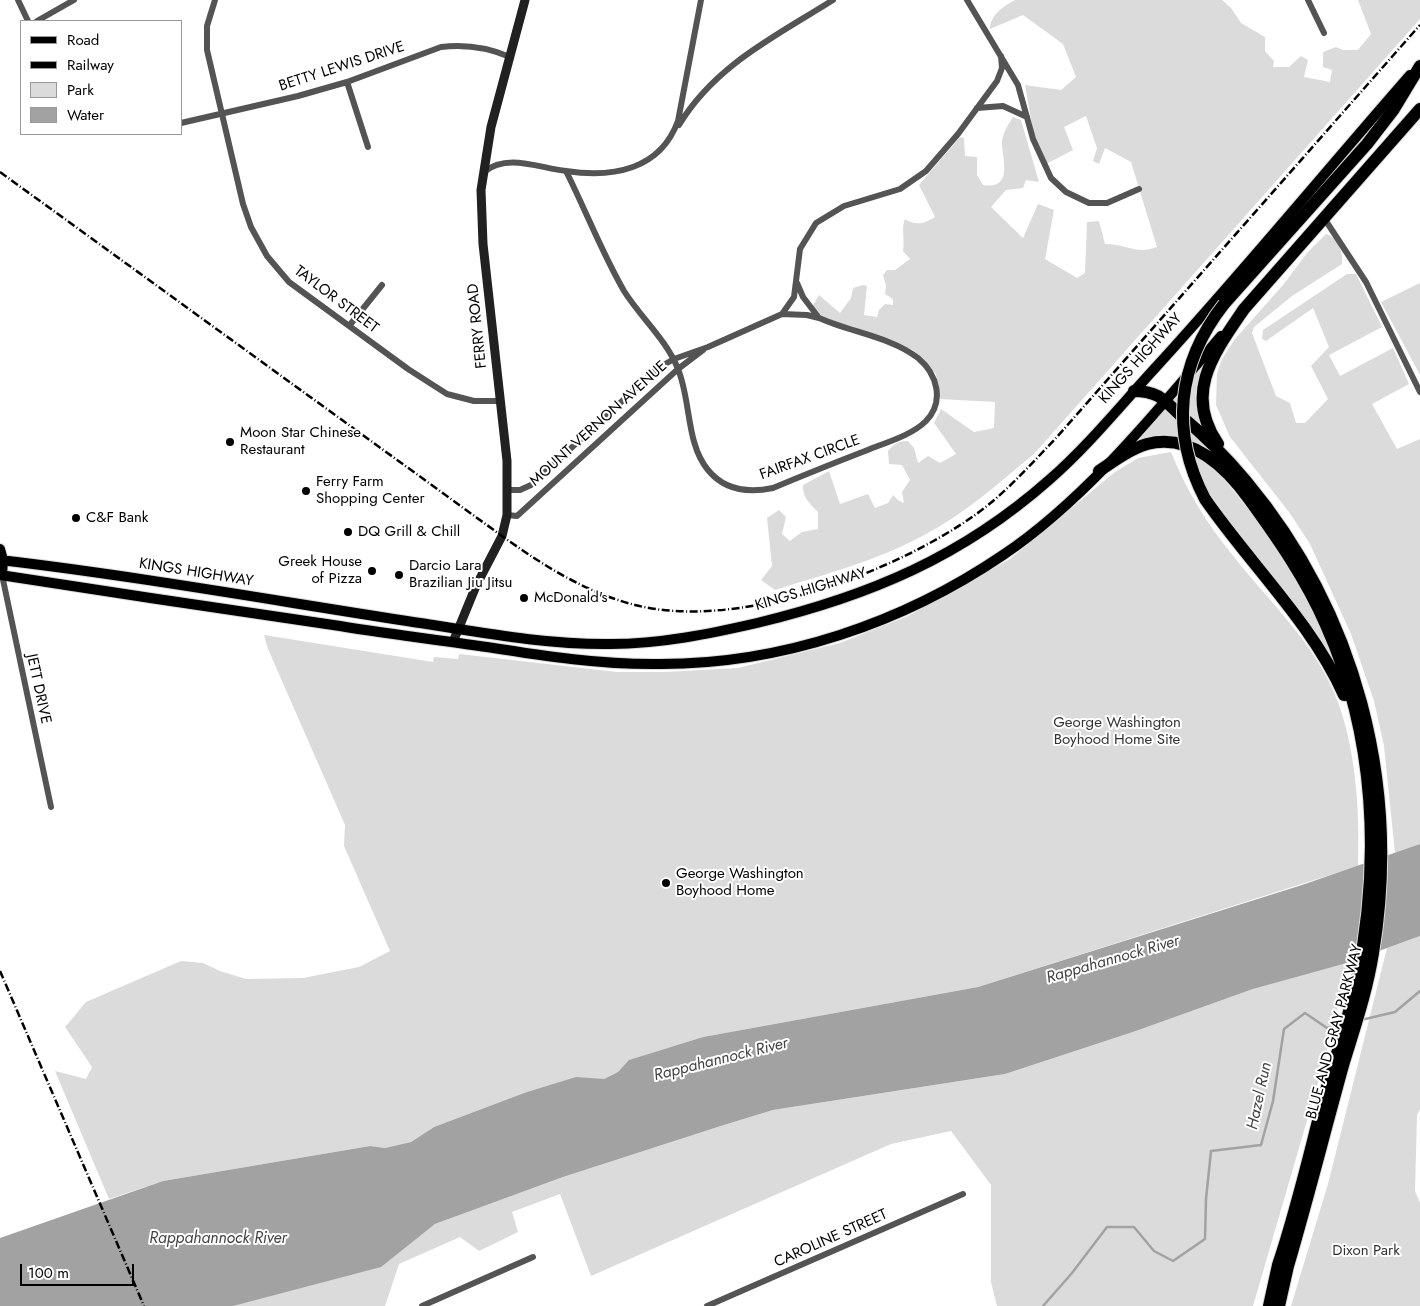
<!DOCTYPE html>
<style>
body{margin:0}
#map{position:relative;width:1420px;height:1306px;overflow:hidden;background:#fff;font-family:Jost,sans-serif}
canvas{display:block}
.legend{position:absolute;left:20px;top:20px;width:162px;height:115px;box-sizing:border-box;background:#fff;border:1px solid #999;margin:0;padding:6px 9px;list-style:none;font-size:15px;color:#000}
.legend li{display:flex;align-items:center;gap:10px;height:25px}
.legend b{width:25px;border:1px solid #999}
.scale{position:absolute;left:20px;top:1264px;width:114px;height:22px;box-sizing:border-box;border:2px solid #000;border-top:0;padding-left:6px;font-size:15px;line-height:18px;white-space:nowrap;color:#000;-webkit-text-stroke:4px #fff;paint-order:stroke}
</style>
<div id="map">
<canvas width="1420" height="1306"></canvas>
<ul class="legend">
<li><b style="height:6px;background:#000"></b>Road</li>
<li><b style="height:6px;background:#000"></b>Railway</li>
<li><b style="height:14px;background:#dbdbdb"></b>Park</li>
<li><b style="height:14px;background:#a2a2a2"></b>Water</li>
</ul>
<div class="scale">100 m</div>
</div>
<script>
const ctx = document.querySelector('canvas').getContext('2d');
ctx.lineJoin = 'round';
function fillPath(path, color) { ctx.fillStyle = color; ctx.fill(path, 'evenodd'); }
function strokePath(path, color, width, dash) { ctx.strokeStyle = color; ctx.lineWidth = width; ctx.lineCap = dash ? 'butt' : 'round'; ctx.setLineDash(dash || []); ctx.stroke(path); }
function write(font, color, halo, rows, align = 'center') {
  ctx.font = font + ' Jost,sans-serif'; ctx.lineWidth = 4; ctx.setLineDash([]); ctx.textBaseline = 'middle'; ctx.strokeStyle = halo; ctx.fillStyle = color; for (const [text, x, y, turn = 0] of rows) {
    ctx.save(); ctx.translate(x, y); ctx.rotate((+turn || 0) * Math.PI / 180); ctx.textAlign = isNaN(turn) ? turn : align; if (halo) ctx.strokeText(text, 0, 0); ctx.fillText(text, 0, 0); ctx.restore();
  }
}
const green = new Path2D(`
 M 1015,0 L 1222,0 L 1231,8 L 1241,23 L 1265,37 L 1265,51 L 1274,61 L 1273,67 L 1289,67 L 1301,56 L 1308,60 L 1304,77 L 1330,82 L 1332,70 L 1323,67 L 1323,52 L 1336,47 L 1343,50 L 1358,50 L 1371,34 L 1358,0 L 1420,0 L 1420,19 L 1034,454 C 1000,482 966,513 926,534 C 879,560 826,574 775,590 L 761,580 L 772,566 L 767,518 L 779,510 L 786,517 L 782,534 L 790,541 L 802,532 L 818,529 L 818,512 C 810,504 802,497 803,485 L 829,471 L 840,504 L 868,494 L 875,508 L 888,503 L 893,495 L 899,501 L 904,503 L 902,492 L 910,480 L 902,465 L 889,464 L 888,451 C 894,444 898,441 908,441 L 914,448 L 918,463 L 928,456 L 940,463 L 956,454 L 934,423 L 941,409 L 974,432 L 994,428 L 995,402 L 940,399 L 936,374 L 913,350 L 823,317 L 812,307 L 819,295 L 840,313 L 851,298 L 853,288 L 863,285 L 867,286 L 864,315 L 877,317 L 879,310 L 885,304 L 893,305 L 893,299 L 885,294 L 886,286 L 883,275 L 887,270 L 895,270 L 910,259 L 903,251 C 905,240 901,228 905,219 C 917,226 923,224 935,217 L 919,185 L 960,137 L 964,138 L 965,156 L 977,157 L 977,175 L 983,185 C 1014,190 1002,158 1002,142 C 1003,132 1008,125 1013,117 L 1021,120 L 1039,182 L 1026,180 L 1023,188 L 1006,190 L 991,207 L 1023,238 L 1038,204 L 1054,210 L 1045,259 L 1077,278 L 1085,273 L 1087,222 L 1099,221 L 1105,244 C 1126,244 1137,255 1157,247 L 1131,162 L 1105,148 L 1099,164 L 1093,161 L 1097,148 L 1086,116 L 1064,127 L 1073,150 L 1046,164 L 1033,131 L 1025,85 L 1061,90 L 1076,77 L 1063,44 L 1023,15 L 990,29 C 990,15 1004,6 1015,0 Z
 M 1326,234 C 1339,238 1343,252 1342,264 L 1292,296 L 1254,327 L 1252,333 L 1276,396 L 1290,403 L 1296,423 L 1305,423 L 1328,399 L 1311,366 L 1329,347 L 1313,308 L 1266,341 L 1262,339 L 1263,330 L 1347,274 L 1356,274 L 1382,327 L 1329,355 L 1340,376 L 1393,348 L 1409,384 L 1372,404 L 1397,449 L 1420,439 L 1420,844 L 1395,853 L 1384,746 L 1374,701 L 1351,634 L 1310,544 L 1289,512 L 1230,437 L 1216,405 L 1217,373 L 1222,359 L 1235,339 L 1283,285 L 1307,253 Z
 M 1420,283 L 1420,375 L 1381,302 Z
 M 1201,369 L 1198,387 L 1204,428 L 1174,400 Z
 M 1166,408 L 1211,451 L 1136,442 Z
 M 1171,452 C 1186,489 1205,521 1230,552 C 1264,596 1314,642 1335,695 C 1356,745 1360,812 1358,866 L 978,987 L 703,1037 L 630,1060 L 618,1072 L 604,1079 L 524,1093 L 434,1127 L 411,1142 L 385,1148 L 370,1146 L 163,1181 L 109,1199 L 55,1071 L 86,1079 L 92,1067 L 65,1027 L 86,1002 L 181,961 L 203,963 L 220,971 L 246,979 L 303,978 L 359,967 L 390,951 L 344,846 L 345,825 L 268,649 L 264,635 L 433,662 L 434,657 L 458,659 L 459,654 L 617,672 L 665,672 L 738,668 L 840,643 L 908,616 L 1010,559 L 1115,472 L 1138,458 Z
 M 1193,454 L 1215,468 L 1261,525 L 1295,577 L 1317,618 L 1334,660 L 1331,661 L 1209,497 Z
 M 1420,936 L 1420,1109 L 1417,1115 L 1415,1191 L 1420,1203 L 1420,1306 L 1291,1306 L 1328,1184 L 1387,948 Z
 M 1349,961 L 1324,1062 L 1253,1306 L 997,1306 L 991,1282 L 991,1185 L 951,1131 L 891,1144 L 591,1276 L 560,1194 L 512,1212 L 518,1232 L 479,1251 L 460,1237 L 399,1264 L 385,1306 L 233,1306 L 398,1253 L 435,1224 L 563,1177 L 724,1125 L 773,1110 L 1005,1074 L 1133,1032 L 1253,989 Z`);
const water = new Path2D(`
 M 1420,844 L 1420,936 L 1343,964 L 1253,989 L 1133,1032 L 1005,1074 L 773,1110 L 724,1125 L 563,1177 L 435,1224 L 381,1267 L 233,1306 L 0,1306 L 0,1238 L 163,1181 L 370,1146 L 385,1148 L 411,1142 L 434,1127 L 524,1093 L 576,1077 L 604,1079 L 618,1072 L 629,1060 L 703,1037 L 978,987 L 1302,885 Z`);
const stream = new Path2D(`
 M 1361,1020 L 1395,1012 L 1420,991
 M 1043,1306 L 1072,1273 L 1107,1227 L 1134,1227 L 1154,1251 L 1173,1261 L 1205,1239 L 1206,1199 L 1211,1151 L 1261,1145 L 1273,1101 L 1284,1029 L 1305,1013 L 1327,1028 L 1341,1024`);
const street = new Path2D(`
 M 18,0 L 28,21
 M 215,0 L 207,26 L 207,50 L 243,204 L 251,227 L 267,256 L 289,282 L 408,369 L 447,394 L 474,401 L 501,401
 M 967,0 L 1018,85 L 1033,139 L 1051,178 L 1066,192 L 1089,203 L 1107,203 L 1139,189
 M 1308,0 L 1324,33
 M 37,21 L 74,0
 M 347,82 L 368,147
 M 977,108 L 1003,106 L 1027,117
 M 181,123 L 298,96 L 347,82 L 441,47 C 466,44 487,47 510,57
 M 679,125 C 715,65 776,36 833,0
 M 566,171 C 586,211 602,253 624,291 C 641,318 666,339 678,369 C 691,400 686,444 708,470 C 725,491 749,493 773,488 C 804,475 834,463 865,451 C 884,443 911,436 926,421 C 945,401 937,374 918,358 C 891,337 850,332 819,318 L 807,315 L 782,314
 M 484,172 C 507,153 539,168 566,171 C 613,178 660,170 678,121 L 701,0
 M 1324,218 L 1366,282 L 1420,392
 M 797,283 L 803,297 L 819,318
 M 349,326 L 382,285
 M 509,490 L 520,490 L 531,485 L 658,368 L 674,359 L 708,347 L 782,314 L 794,297 L 800,249 L 816,223 L 844,206 L 900,189 L 926,171 L 958,134 L 997,81 L 1002,68 L 1001,56
 M 507,515 L 517,516 L 678,369 L 703,350
 M 2,575 L 51,807
 M 422,1306 L 533,1257
 M 707,1306 L 963,1194`);
const secondary = new Path2D(`
 M 453,642 L 476,586 L 502,536 L 507,515 L 507,461 L 483,244 L 481,190 L 491,127 L 525,0`);
const primary = new Path2D(`
 M 0,549 L 3,560 L 2,575
 M 0,560 C 136,576 271,600 407,621 C 474,631 543,645 611,644 C 660,644 709,634 757,623 C 869,596 962,557 1049,480 C 1088,446 1121,405 1156,367 C 1243,272 1325,172 1410,75
 M 0,575 C 113,593 227,609 340,626 C 389,634 438,640 487,647 C 544,656 602,665 661,664 C 782,664 903,623 1003,555 C 1085,500 1157,411 1221,336`);
const highway = new Path2D(`
 M 1224,304 L 1367,144 L 1394,109 L 1420,66
 M 1134,391 C 1142,391 1150,392 1158,396 C 1166,401 1173,408 1180,415 C 1204,435 1226,457 1246,481 C 1356,613 1401,784 1373,953 C 1367,991 1355,1026 1344,1062 C 1325,1130 1308,1198 1288,1266 L 1279,1306
 M 1218,444 C 1183,393 1214,353 1244,309 L 1420,109
 M 1099,471 C 1114,461 1130,449 1147,444 C 1190,433 1225,466 1249,499 C 1278,539 1306,579 1326,625 C 1376,736 1381,862 1357,979 C 1349,1018 1336,1055 1325,1094 C 1310,1151 1297,1209 1278,1265 L 1269,1306
 M 1205,499 C 1250,564 1312,623 1344,695`);
const rail = new Path2D(`
 M 0,172 L 502,536 C 544,566 585,592 635,605 C 737,631 892,574 975,515 C 1006,493 1031,464 1057,437 L 1420,25
 M 0,971 L 144,1306`);
const highwayBridge = new Path2D(`
 M 1205,499 C 1170,432 1177,364 1224,304`);
const markers = [
 [230,442,5,"#000"],
 [306,491,5,"#000"],
 [76,518,5,"#000"],
 [348,532,5,"#000"],
 [372,571,5,"#000"],
 [399,575,5,"#000"],
 [524,598,5,"#000"],
 [666,883,5,"#000"]
];
const streetNames = [
 ["BETTY LEWIS DRIVE",342,67,-18],
 ["TAYLOR STREET",336,300,37],
 ["FERRY ROAD",478,326,-96],
 ["KINGS HIGHWAY",1141,359,-48],
 ["MOUNT VERNON AVENUE",599,424,-42],
 ["FAIRFAX CIRCLE",810,458,-20],
 ["KINGS HIGHWAY",196,573,9],
 ["KINGS HIGHWAY",811,590,-17],
 ["JETT DRIVE",38,689,78],
 ["BLUE AND GRAY PARKWAY",1335,1032,-75],
 ["CAROLINE STREET",831,1239,-24]
];
const poiNames = [
 ["Moon Star Chinese",240,433],
 ["Restaurant",240,450],
 ["Ferry Farm",316,482],
 ["Shopping Center",316,499],
 ["C&F Bank",86,518],
 ["DQ Grill & Chill",358,532],
 ["Greek House",362,562,"right"],
 ["of Pizza",362,579,"right"],
 ["Darcio Lara",409,566],
 ["Brazilian Jiu Jitsu",409,583],
 ["McDonald's",534,598],
 ["George Washington",676,874],
 ["Boyhood Home",676,891]
];
const parkNames = [
 ["George Washington",1117,723],
 ["Boyhood Home Site",1117,740],
 ["Dixon Park",1366,1251]
];
const waterNames = [
 ["Rappahannock River",1113,960,-16],
 ["Rappahannock River",721,1060,-14],
 ["Hazel Run",1260,1096,-78],
 ["Rappahannock River",218,1239]
];
fillPath(green, '#dbdbdb');
fillPath(water, '#a2a2a2');
strokePath(stream, '#a2a2a2', 2.5);
strokePath(primary, '#dbdbdb', 12);
strokePath(highway, '#dbdbdb', 14);
strokePath(street, '#545454', 6);
strokePath(secondary, '#212121', 9);
strokePath(primary, '#000', 10);
strokePath(highway, '#000', 12);
strokePath(rail, '#000', 2.5, [8, 2.5, 1, 2.5]);
strokePath(highwayBridge, '#dbdbdb', 14, []);
strokePath(highwayBridge, '#000', 12);
for (const [x, y, r, color] of markers) { const dot = new Path2D(); dot.arc(x, y, r, 0, 2 * Math.PI); ctx.fillStyle = color; ctx.fill(dot); strokePath(dot, '#fff', 2); }
write('15px', '#000', '#fff', streetNames);
write('15px', '#000', '#fff', poiNames, 'left');
write('15px', '#323232', '#fff', parkNames);
write('italic 16px', '#434343', '#fff', waterNames);
</script>
